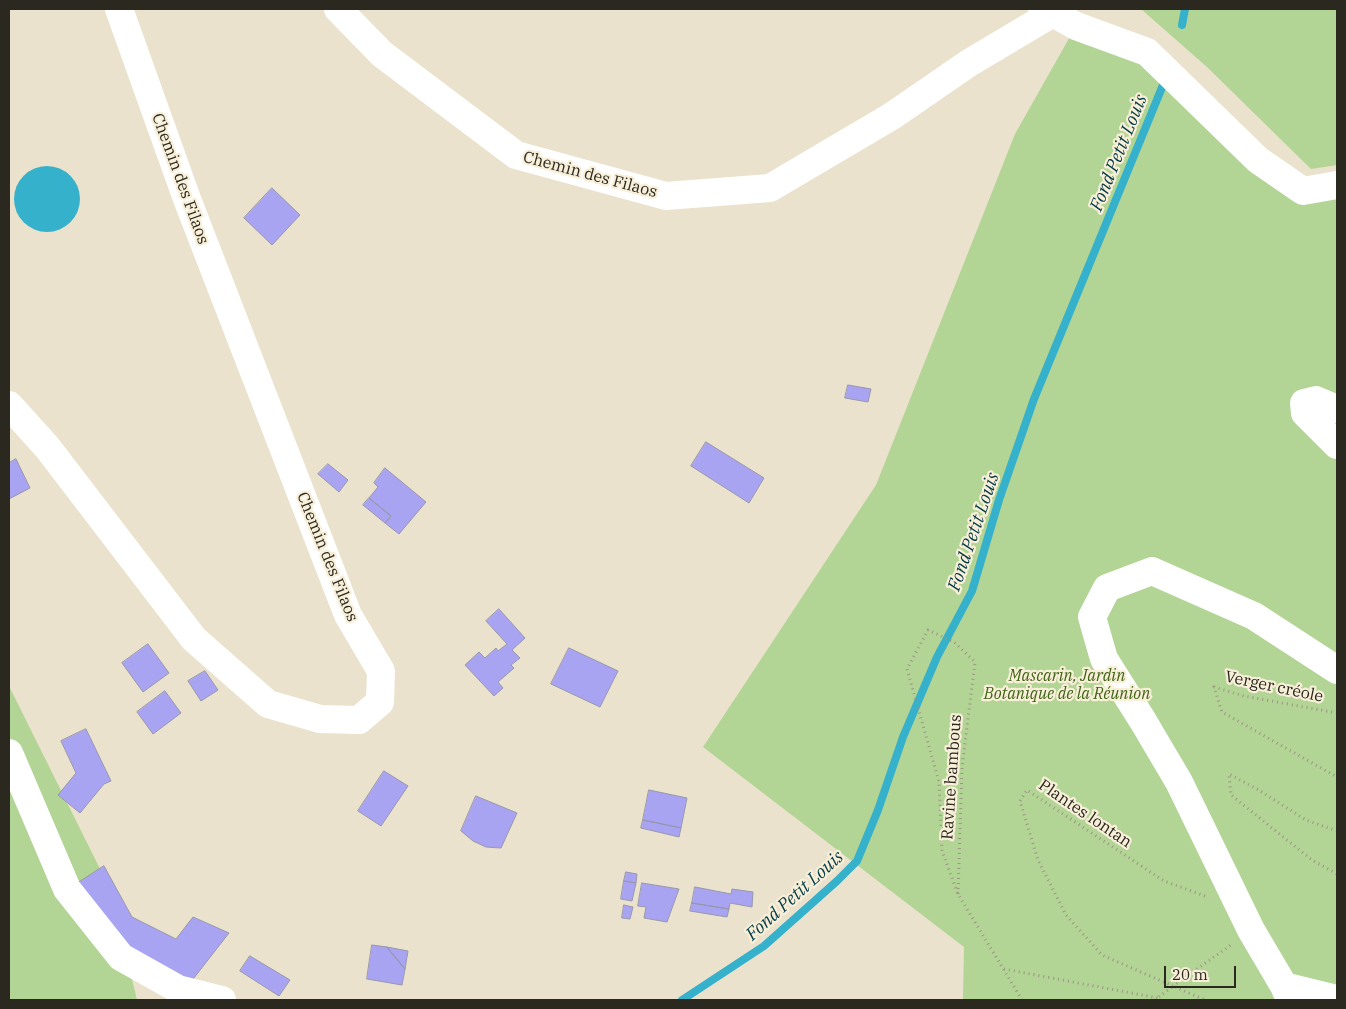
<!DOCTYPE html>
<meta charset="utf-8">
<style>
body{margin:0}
#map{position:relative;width:1346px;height:1009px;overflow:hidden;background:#eae2cc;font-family:"IBM Plex Serif",serif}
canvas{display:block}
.frame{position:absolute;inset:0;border:10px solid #2b2820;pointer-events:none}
.scale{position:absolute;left:1164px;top:966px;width:72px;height:22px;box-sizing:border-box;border:2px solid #2b2820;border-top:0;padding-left:6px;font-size:15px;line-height:18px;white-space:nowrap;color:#2b2820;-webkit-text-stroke:4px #f8efd9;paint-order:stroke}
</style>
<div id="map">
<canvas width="1346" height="1009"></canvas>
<div class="frame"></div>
<div class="scale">20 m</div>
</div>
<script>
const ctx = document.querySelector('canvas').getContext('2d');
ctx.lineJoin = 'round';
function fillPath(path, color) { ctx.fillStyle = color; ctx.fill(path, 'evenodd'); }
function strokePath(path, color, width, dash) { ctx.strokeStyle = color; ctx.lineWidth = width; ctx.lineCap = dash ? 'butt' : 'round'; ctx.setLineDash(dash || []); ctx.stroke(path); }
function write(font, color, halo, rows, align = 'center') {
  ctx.font = font + ' "IBM Plex Serif",serif'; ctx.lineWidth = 4.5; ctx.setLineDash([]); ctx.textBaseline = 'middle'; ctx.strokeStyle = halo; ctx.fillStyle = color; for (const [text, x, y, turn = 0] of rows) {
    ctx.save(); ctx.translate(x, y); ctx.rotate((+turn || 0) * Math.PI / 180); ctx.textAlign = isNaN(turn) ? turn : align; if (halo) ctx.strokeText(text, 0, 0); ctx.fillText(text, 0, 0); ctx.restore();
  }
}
const green = new Path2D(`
 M 1141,9 L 1337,9 L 1337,165 L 1311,169 L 1207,67 Z
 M 1076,26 L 1147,52 L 1303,191 L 1337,185 L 1337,1000 L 963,1000 L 964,947 L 703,747 L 876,485 L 1015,134 Z
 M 9,686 L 111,891 L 137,1000 L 9,1000 Z`);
const water = new Path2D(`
 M14 199a33 33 0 1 1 66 0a33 33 0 1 1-66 0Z`);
const stream = new Path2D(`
 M 1182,25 L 1185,9
 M 682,1000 L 764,946 L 837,881 L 857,861 L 878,810 L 903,737 L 937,657 L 972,591 L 999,500 L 1034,399 L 1163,85`);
const building = new Path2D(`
 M 272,188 L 300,215 L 272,245 L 244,218 Z
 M 848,385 L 871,389 L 868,402 L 845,398 Z
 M 706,442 L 764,478 L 749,503 L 691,466 Z
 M 16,459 L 30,488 L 9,499 L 9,463 Z
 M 328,464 L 348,480 L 339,492 L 318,474 Z
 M 385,468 L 426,502 L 399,534 L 385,523 L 391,516 L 369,498 L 378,487 L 374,483 Z
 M 369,498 L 391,516 L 385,523 L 363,505 Z
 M 499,609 L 525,638 L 512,650 L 520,658 L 511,665 L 514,668 L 498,682 L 503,688 L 494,696 L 465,665 L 479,652 L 485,658 L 496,648 L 498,651 L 507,644 L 486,621 Z
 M 148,644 L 169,673 L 143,692 L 122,663 Z
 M 569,648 L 618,671 L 600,707 L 551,684 Z
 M 205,671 L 218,690 L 201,701 L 188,681 Z
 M 165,691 L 181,713 L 153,734 L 137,712 Z
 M 86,729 L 111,781 L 104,784 L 80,813 L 58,795 L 76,773 L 61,741 Z
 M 384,771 L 408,786 L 381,826 L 358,811 Z
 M 649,790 L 687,798 L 681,828 L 643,820 Z
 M 476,796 L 517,813 L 501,848 L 486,847 L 473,841 L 461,831 Z
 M 643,820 L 681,828 L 679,837 L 641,828 Z
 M 104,866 L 132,917 L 176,939 L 193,917 L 229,933 L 190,983 L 133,956 L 75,885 Z
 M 626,872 L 637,874 L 636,883 L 624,881 Z
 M 624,881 L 636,883 L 632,901 L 621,899 Z
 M 642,883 L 679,889 L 667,922 L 644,918 L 646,907 L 638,906 Z
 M 695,887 L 731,894 L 732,889 L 753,892 L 752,907 L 730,903 L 729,909 L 692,903 Z
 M 692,903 L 729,909 L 727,917 L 690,911 Z
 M 624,905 L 633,907 L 630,919 L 622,918 Z
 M 372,945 L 387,947 L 405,969 L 402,985 L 367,979 Z
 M 387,947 L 408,951 L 405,969 Z
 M 250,956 L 290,980 L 279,996 L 240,971 Z`);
const path = new Path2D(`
 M 1337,713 L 1244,696 L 1214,687 L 1222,712 L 1337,777
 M 1337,831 L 1306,820 L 1257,789 L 1229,774 L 1231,795 L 1312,860 L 1337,874
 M 958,894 L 962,767 L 975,662 L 954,642 L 928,630 L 907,669 L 939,782 L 942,851 L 958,894 L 1022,1000
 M 1205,896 L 1164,881 L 1027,790 L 1020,801 L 1038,860 L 1066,915 L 1102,955 L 1173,986 L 1231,945
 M 1004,969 L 1158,998
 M 1155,1000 L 1173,986 L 1205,1000`);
const minor = new Path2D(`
 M 338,9 L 382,54 L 516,155 L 666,196 L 770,188 L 892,116 L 969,63 L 1053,13
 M 1042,9 L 1053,13 L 1076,26 L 1147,52 L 1258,160 L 1303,191 L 1337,185
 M 9,405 L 47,447 L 194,639 L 268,704 L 320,719 L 359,720 L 380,702 L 381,671 L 348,615 L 187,199 L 119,9
 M 1337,409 L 1316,400 L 1304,403 L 1305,413 L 1337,445
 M 9,753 L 67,889 L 121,957 L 178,989 L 222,1000
 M 1284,986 L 1337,999
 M 1290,1000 L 1284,986 L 1251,930 L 1179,782 L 1143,721 L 1104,659 L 1092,617 L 1107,588 L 1152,571 L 1254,616 L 1337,670`);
const streetNames = [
 ["Chemin des Filaos",590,175,15],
 ["Chemin des Filaos",180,179,70],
 ["Chemin des Filaos",327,557,68],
 ["Verger créole",1274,687,12],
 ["Ravine bambous",952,777,-86],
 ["Plantes lontan",1085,814,34]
];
const parkNames = [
 ["Mascarin, Jardin",1067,676],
 ["Botanique de la Réunion",1067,694]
];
const waterNames = [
 ["Fond Petit Louis",1119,153,-68],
 ["Fond Petit Louis",974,532,-71],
 ["Fond Petit Louis",795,896,-42]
];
fillPath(green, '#b2d495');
fillPath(water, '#36b1cb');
strokePath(stream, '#36b1cb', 8);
fillPath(building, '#a9a4f2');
strokePath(building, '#9797ac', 1);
strokePath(path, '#9c9685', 3, [1, 4]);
strokePath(minor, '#fff', 28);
write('16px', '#2b2820', '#f8efd9', streetNames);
write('italic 16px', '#406416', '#f8efd9', parkNames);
write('italic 18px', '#033c47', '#f8efd9', waterNames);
</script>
